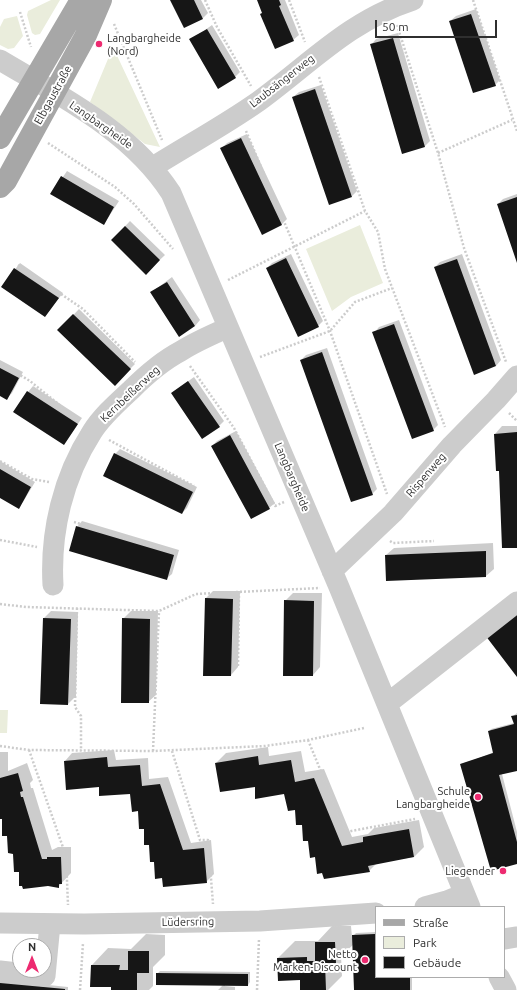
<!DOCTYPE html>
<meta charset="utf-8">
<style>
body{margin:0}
#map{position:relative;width:517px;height:990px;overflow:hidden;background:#fff;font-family:Ubuntu,sans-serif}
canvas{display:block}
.legend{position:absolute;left:375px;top:906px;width:130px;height:72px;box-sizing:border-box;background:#fff;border:1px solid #acacac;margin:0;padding:5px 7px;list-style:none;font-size:12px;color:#2f2f2f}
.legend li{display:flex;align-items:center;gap:8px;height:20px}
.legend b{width:20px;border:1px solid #acacac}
.north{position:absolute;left:12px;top:938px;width:40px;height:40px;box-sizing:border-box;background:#fff;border:1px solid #acacac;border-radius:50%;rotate:0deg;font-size:11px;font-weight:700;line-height:16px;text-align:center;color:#2f2f2f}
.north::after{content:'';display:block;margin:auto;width:14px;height:18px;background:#ed2a70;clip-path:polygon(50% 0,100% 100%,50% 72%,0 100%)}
.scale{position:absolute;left:375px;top:20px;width:122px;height:18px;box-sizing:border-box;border:2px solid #2f2f2f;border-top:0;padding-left:5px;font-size:12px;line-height:14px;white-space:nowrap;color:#2f2f2f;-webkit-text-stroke:3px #fff;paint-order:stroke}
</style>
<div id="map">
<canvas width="517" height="990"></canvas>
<ul class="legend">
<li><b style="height:5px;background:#a7a7a7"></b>Straße</li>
<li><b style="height:11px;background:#eaeddc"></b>Park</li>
<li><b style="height:11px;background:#161616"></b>Gebäude</li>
</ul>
<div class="north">N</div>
<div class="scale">50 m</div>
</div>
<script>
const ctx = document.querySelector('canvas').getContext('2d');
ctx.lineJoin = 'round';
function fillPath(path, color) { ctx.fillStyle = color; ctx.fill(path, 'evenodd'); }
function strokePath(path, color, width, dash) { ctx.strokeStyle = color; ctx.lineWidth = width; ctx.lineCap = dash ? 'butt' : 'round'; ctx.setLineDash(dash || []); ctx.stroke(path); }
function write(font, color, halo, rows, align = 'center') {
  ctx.font = font + ' Ubuntu,sans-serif'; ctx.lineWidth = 4; ctx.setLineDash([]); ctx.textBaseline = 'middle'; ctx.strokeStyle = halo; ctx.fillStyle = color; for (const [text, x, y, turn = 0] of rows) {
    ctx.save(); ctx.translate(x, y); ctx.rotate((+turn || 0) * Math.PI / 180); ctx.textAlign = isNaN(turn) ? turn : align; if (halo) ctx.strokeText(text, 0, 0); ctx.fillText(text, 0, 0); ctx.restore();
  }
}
const green = new Path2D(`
 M 51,0 L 60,0 L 40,34 L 35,35 L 32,33 L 27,15 L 28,11 Z
 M 17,16 L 23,36 L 14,48 L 8,49 L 0,45 L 0,27 L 4,19 Z
 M 113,47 L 160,147 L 145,144 L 90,102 Z
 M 360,225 L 383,283 L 351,297 L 332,311 L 306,249 Z
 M 0,710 L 8,710 L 7,733 L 0,733 Z`);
const shadow = new Path2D(`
 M 172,0 L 201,0 L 208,13 L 203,18 Z
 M 258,0 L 285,0 L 299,35 L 293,40 L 263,12 Z
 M 476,9 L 500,80 L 495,85 L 450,21 L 456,16 Z
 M 212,25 L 240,72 L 235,77 L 191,40 Z
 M 398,33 L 430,141 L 425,146 L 403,152 L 371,45 L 376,39 Z
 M 321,85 L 357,191 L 352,196 L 293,97 L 299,92 Z
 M 247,134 L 287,219 L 282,224 L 262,233 L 222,148 L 227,143 Z
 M 67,171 L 119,201 L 104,224 L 52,193 Z
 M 517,194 L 517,261 L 498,204 L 503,199 Z
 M 130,221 L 165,255 L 146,273 L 112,240 Z
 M 291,254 L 323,321 L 318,326 L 267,268 L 272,263 Z
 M 462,254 L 501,360 L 496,366 L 435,267 L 440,262 Z
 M 20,263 L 63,293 L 45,316 L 2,286 Z
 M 172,277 L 200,320 L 195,326 L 152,292 Z
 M 79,309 L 135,364 L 115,384 L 59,330 Z
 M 399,320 L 438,425 L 433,430 L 374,333 L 379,327 Z
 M 327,348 L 377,489 L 372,494 L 301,360 L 306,355 Z
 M 0,360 L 23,372 L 12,393 L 7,398 L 0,395 Z
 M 194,377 L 224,421 L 219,426 L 172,393 Z
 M 33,386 L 82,418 L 64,444 L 28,392 Z
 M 502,426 L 517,426 L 517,547 L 500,469 L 495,434 Z
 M 236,431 L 275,503 L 269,508 L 251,518 L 212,446 L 217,441 Z
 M 120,449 L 197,487 L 187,508 L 182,513 L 115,454 Z
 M 0,461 L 35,482 L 23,502 L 18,507 L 0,497 Z
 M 82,521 L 179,550 L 172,574 L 166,579 L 77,527 Z
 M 493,543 L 494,569 L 486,576 L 386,555 L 394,548 Z
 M 213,591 L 240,591 L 238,667 L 231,675 L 205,599 Z
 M 293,593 L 322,593 L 320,667 L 313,675 L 285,601 Z
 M 51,611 L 78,612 L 76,696 L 68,704 L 44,618 Z
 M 131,611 L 158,611 L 156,695 L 148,702 L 123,619 Z
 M 517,713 L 517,770 L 502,774 L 517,832 L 517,863 L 462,765 L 494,752 L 489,732 L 491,729 L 514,723 L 513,716 Z
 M 268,747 L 269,756 L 301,751 L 305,772 L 324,769 L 352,837 L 368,834 L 374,828 L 419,820 L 424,847 L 414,857 L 377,863 L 369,871 L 309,840 L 295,809 L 285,793 L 256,785 L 216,763 L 226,753 Z
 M 114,750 L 116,760 L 148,758 L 149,779 L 168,777 L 191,843 L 211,840 L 214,874 L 206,882 L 163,877 L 155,861 L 139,810 L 131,793 L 100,786 L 65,761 L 72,753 Z
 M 0,752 L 8,752 L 8,771 L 27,763 L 33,780 L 30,783 L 31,788 L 33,788 L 52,850 L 58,847 L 71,847 L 71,873 L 58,887 L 20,871 L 3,818 L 0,818 Z
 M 332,926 L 351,926 L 352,937 L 356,933 L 376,932 L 376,977 L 412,977 L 412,990 L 355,990 L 354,944 L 341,956 L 342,976 L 328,990 L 301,990 L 301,979 L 278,958 L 295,941 L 318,941 Z
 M 146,934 L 165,935 L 165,955 L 153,967 L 153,986 L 149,990 L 112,990 L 112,986 L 92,965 L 108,948 L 131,949 Z
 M 160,971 L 250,972 L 250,982 L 248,985 L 225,984 L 225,986 L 235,987 L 235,990 L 218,990 L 224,984 L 157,974 Z
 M 0,980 L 68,987 L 68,990 L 0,990 Z`);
const building = new Path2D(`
 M 170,0 L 194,0 L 203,19 L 184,28 Z
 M 257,0 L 279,0 L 281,5 L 279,6 L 294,41 L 275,49 L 260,14 L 262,13 Z
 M 471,14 L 496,86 L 473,93 L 449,21 Z
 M 207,29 L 236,78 L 218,89 L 189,39 Z
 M 393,38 L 425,147 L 402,154 L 370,44 Z
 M 315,89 L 352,197 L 329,205 L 292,97 Z
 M 241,138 L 282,225 L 262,235 L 220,148 Z
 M 61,176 L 114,207 L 104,225 L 50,194 Z
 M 517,197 L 517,263 L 497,204 Z
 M 125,226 L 160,260 L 146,275 L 111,240 Z
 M 286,258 L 319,327 L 298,337 L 266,268 Z
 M 457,259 L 496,366 L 474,375 L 434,267 Z
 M 14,268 L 59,298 L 45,317 L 1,287 Z
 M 167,282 L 195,326 L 179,337 L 150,292 Z
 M 73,314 L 131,369 L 115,386 L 57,330 Z
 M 394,324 L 434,431 L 412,439 L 372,332 Z
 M 322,352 L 373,495 L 351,502 L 300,360 Z
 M 0,368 L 19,378 L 7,400 L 0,396 Z
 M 188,381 L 220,427 L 202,439 L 171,393 Z
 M 27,391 L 78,424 L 64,445 L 13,412 Z
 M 517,432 L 517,548 L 502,548 L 499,471 L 496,471 L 494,434 Z
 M 230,435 L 270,509 L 251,519 L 211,446 Z
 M 114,453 L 193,492 L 182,514 L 103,476 Z
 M 0,469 L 31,487 L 19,509 L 0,498 Z
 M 76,526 L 174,555 L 167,580 L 69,551 Z
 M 486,551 L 486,577 L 386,581 L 385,555 Z
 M 205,598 L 233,599 L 231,676 L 203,676 Z
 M 284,600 L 314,601 L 313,676 L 283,676 Z
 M 517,611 L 517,677 L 485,635 Z
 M 43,618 L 71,619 L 68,705 L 40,704 Z
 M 122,618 L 150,619 L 149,703 L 121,703 Z
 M 517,715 L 517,771 L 499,775 L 517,842 L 517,864 L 491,871 L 460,764 L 493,753 L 488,731 L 514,724 L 511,716 Z
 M 258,756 L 259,765 L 291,760 L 295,782 L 314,778 L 342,846 L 363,842 L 363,837 L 409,829 L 414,857 L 368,866 L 370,872 L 324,879 L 322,873 L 317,874 L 315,857 L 310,858 L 308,841 L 303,841 L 302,825 L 296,825 L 295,810 L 288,811 L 284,794 L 255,799 L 255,787 L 220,792 L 215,763 Z
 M 107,757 L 108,767 L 140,765 L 142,786 L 160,784 L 183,850 L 204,848 L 207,883 L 163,887 L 162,878 L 155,879 L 154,862 L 150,862 L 149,845 L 144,845 L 144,829 L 139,829 L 138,811 L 132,812 L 130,794 L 99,796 L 99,787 L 66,790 L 64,761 Z
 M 18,773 L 23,791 L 20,792 L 21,797 L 23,797 L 42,859 L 47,859 L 47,857 L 61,857 L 62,884 L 59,884 L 59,888 L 48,886 L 23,889 L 22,886 L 19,886 L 19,872 L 14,872 L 13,854 L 8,853 L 7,836 L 2,836 L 2,819 L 0,819 L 0,778 Z
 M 375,934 L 376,977 L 410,977 L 410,990 L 354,990 L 352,935 Z
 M 315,942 L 335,942 L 336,963 L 325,963 L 326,990 L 300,990 L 300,980 L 278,981 L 277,958 L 307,957 L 307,961 L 315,961 Z
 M 128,951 L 149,951 L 149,973 L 137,973 L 137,990 L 111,990 L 111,987 L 90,987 L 91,965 L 120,965 L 119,970 L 128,970 Z
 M 156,973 L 248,974 L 248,986 L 156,985 Z
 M 0,983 L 65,989 L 65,990 L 0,990 Z`);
const path = new Path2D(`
 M 205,0 L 217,27 L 251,86
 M 289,0 L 305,42
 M 473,0 L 517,131
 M 20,12 L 31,47
 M 114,24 L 162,140
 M 397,25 L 438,153 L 464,248 L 506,362
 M 319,77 L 365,211 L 378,232 L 385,269 L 445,427
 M 246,131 L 330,331 L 387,494
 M 48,143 L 115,187 L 134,204 L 173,249
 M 438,153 L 512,120
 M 18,265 L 83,309 L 135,362
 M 228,280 L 365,211
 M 260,357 L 330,331 L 355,302 L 392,288
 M 0,363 L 30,381 L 78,420
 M 190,366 L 234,428 L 275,506 L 284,502
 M 509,413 L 517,421
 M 109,440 L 194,486
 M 0,461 L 32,479 L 49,482
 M 74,522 L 174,552
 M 0,540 L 37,547
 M 390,541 L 393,543 L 434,541
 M 0,604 L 26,607 L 159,611 L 196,594 L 320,588
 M 77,608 L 75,707 L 81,716 L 81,751
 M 238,666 L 239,593
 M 308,740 L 346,832 L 415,819
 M 0,746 L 29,750 L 153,751 L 265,746 L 308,740 L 364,728
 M 29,750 L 66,856 L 68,905
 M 153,751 L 159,611
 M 172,751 L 200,840 L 208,840 L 213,904
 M 80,990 L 83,943
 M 257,990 L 259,939`);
const minor = new Path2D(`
 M 0,60 C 62,97 131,131 171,193 L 339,587 L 470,907
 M 153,167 C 188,145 225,125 259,101 C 311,63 349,21 413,0
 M 332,571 L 393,513 L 452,445 L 496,400 L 517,376
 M 53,585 C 50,532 63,477 92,432 C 102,416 117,403 131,390 C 146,375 162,361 181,351 C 195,342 211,335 227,328
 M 387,704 L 517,602
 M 425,907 L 447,901 L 464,894
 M 0,923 L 84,924 L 260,921 L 376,913
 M 504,939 L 517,937
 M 0,971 L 45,976 L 50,924
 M 499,977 L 506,990`);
const major = new Path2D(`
 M 0,138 L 81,0
 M 0,187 L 6,181 L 86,35 L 101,0`);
const markers = [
 [99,44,4,"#ed2a70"],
 [478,797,4,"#ed2a70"],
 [503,871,4,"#ed2a70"],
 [365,960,4,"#ed2a70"]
];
const poiNames = [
 ["Langbargheide",107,38,"left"],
 ["(Nord)",107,51,"left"],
 ["Schule",470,791],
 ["Langbargheide",470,804],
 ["Liegender",495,871],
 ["Netto",357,954],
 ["Marken-Discount",357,967]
];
const streetNames = [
 ["Laubsängerweg",282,81,-38],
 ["Elbgaustraße",53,95,-61],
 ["Langbargheide",101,125,35],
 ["Kernbeißerweg",130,394,-43],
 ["Rispenweg",426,475,-49],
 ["Langbargheide",292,477,67],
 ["Lüdersring",188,922,-1]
];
fillPath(green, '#eaeddc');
fillPath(shadow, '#0003');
fillPath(building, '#161616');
strokePath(path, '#ccc', 2.5, [2, 2]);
strokePath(minor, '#ccc', 21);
strokePath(major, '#a7a7a7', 22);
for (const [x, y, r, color] of markers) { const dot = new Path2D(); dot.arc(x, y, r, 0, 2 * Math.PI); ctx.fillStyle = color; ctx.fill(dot); strokePath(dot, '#fff', 1.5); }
write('11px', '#2f2f2f', '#fff', poiNames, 'right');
write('11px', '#2f2f2f', '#fff', streetNames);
</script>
